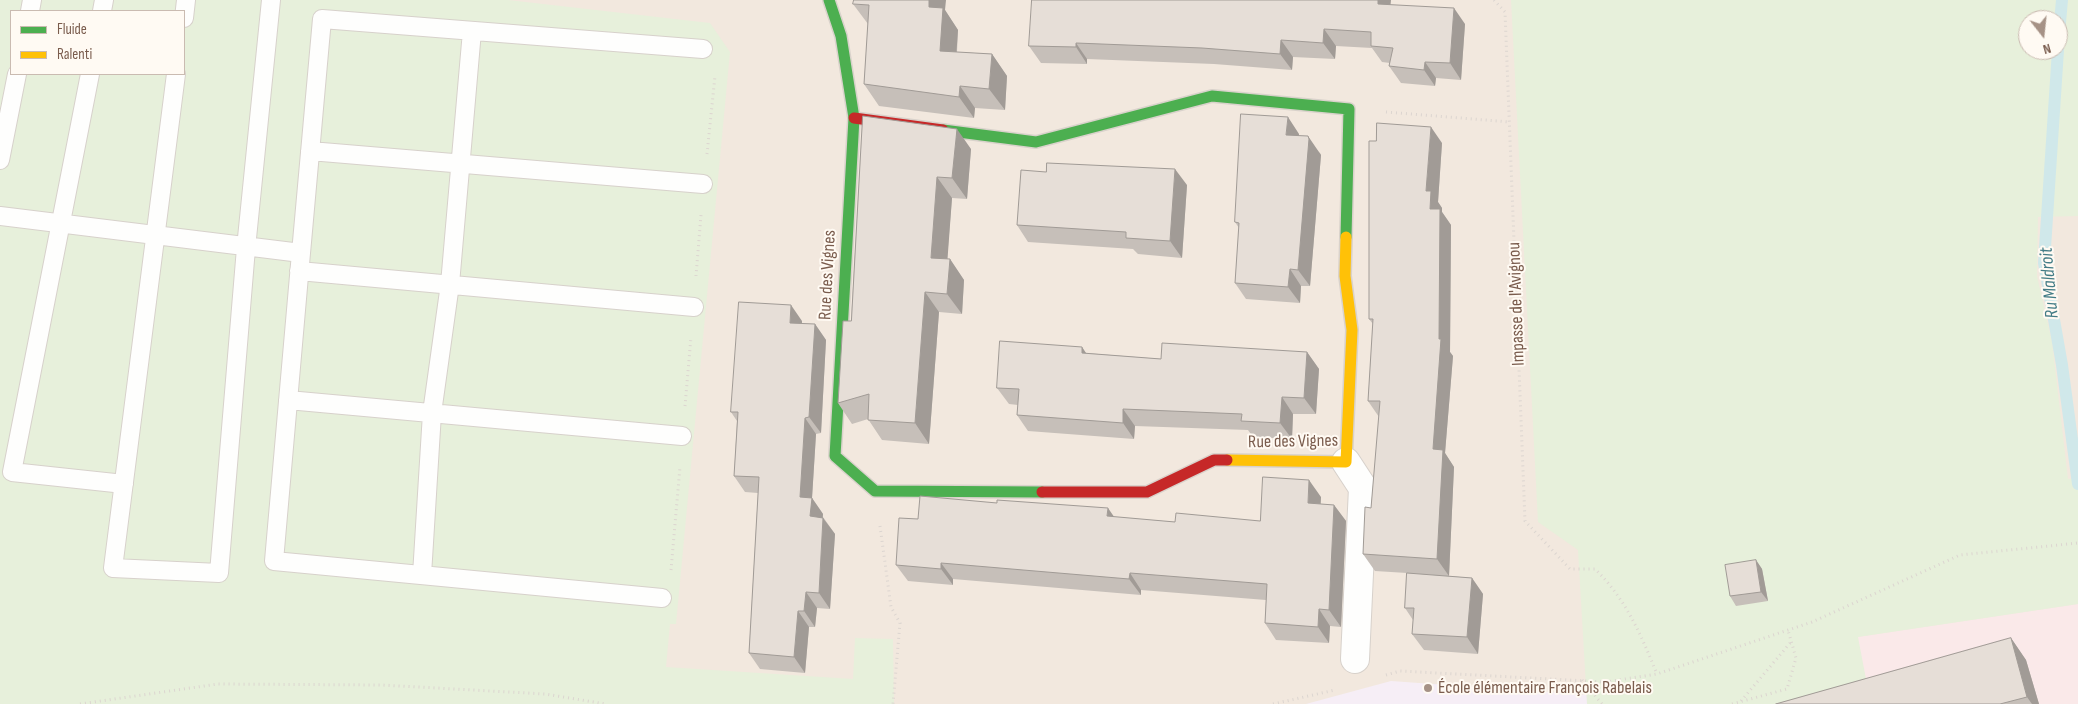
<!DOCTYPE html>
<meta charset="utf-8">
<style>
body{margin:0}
#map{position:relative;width:2078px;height:704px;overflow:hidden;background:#f9f5f0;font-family:"Sofia Sans Condensed",sans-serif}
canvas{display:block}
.legend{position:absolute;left:10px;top:10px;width:175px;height:65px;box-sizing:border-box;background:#fffaf3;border:1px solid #cabbb1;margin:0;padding:6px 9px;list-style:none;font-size:15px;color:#7a5c4d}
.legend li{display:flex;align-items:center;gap:10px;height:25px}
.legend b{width:25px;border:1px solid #cabbb1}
.north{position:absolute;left:2018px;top:10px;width:50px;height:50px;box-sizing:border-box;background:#fffaf3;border:1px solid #cabbb1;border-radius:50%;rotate:164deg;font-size:14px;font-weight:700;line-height:20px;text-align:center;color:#7a5c4d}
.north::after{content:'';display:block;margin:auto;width:18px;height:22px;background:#a69286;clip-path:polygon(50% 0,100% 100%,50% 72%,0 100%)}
</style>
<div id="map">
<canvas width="2078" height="704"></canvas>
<ul class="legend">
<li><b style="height:6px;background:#4caf50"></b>Fluide</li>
<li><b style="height:6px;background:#ffc107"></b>Ralenti</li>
</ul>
<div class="north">N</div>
</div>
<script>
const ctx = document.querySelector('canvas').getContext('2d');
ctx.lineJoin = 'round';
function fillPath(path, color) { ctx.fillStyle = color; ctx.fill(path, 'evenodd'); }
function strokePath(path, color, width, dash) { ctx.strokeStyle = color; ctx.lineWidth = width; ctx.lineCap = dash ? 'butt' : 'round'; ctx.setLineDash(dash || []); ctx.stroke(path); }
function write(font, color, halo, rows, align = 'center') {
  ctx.font = font + ' "Sofia Sans Condensed",sans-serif'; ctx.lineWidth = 4; ctx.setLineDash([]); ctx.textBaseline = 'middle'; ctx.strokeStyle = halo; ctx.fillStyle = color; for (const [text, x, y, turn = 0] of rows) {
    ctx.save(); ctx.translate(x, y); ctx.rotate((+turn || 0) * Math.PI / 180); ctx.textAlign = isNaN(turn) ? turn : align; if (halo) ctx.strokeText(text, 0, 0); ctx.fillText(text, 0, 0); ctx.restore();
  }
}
const residential = new Path2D(`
 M 0,0 L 2078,0 L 2078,704 L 0,704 ZM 11,11 L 184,11 L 184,74 L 11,74 ZM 2028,20 L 2058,20 L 2058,50 L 2028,50 Z`);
const education = new Path2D(`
 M 1391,681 L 1588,695 L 1587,704 L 1306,704 Z`);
const medical = new Path2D(`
 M 2078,604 L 2078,704 L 1842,704 L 1869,695 L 1857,637 Z`);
const green = new Path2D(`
 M 0,0 L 508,0 L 710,23 L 730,52 L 676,624 L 670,624 L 666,667 L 853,679 L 855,638 L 893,639 L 894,704 L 0,704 ZM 11,11 L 184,11 L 184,74 L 11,74 Z
 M 1511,0 L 2078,0 L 2078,216 L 2038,217 L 2037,276 L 2052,342 L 2068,479 L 2078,478 L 2078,604 L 1858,637 L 1869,695 L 1842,704 L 1587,704 L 1578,550 L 1538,522 ZM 2028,20 L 2058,20 L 2058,50 L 2028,50 Z`);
const stream = new Path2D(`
 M 2058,45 L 2062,0
 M 2058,50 L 2044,263 L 2062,365 L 2078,484`);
const path = new Path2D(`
 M 1494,0 L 1505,12 L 1525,521 L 1570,569 L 1595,569 C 1626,599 1641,635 1657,674
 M 1386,112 L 1510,122
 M 707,154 L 715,76
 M 696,276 L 701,215
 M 685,406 L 691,337
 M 880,526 L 891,607 L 900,623 L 893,704
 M 671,570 L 680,467
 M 1386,675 L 1400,671 L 1606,682 L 1657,674 L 1812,622 L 1960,555 L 2078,543
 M 1582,680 L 1602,704
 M 1741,701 L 1791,642
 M 80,704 L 218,684 L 382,685 L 545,694 L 606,704
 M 1273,704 L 1335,690
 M 1732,704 L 1787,689 L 1796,658 L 1788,630`);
const lane = new Path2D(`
 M 30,11 L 32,0
 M 102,11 L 104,0
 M 184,18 L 186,0
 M 90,74 L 12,472 L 124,484
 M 176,74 L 113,568 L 219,573 L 246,248 L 271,0
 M 310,151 L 703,184
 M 0,160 L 17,74
 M 0,216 L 301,253 L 274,561 L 662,598
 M 301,253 L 322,19 L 703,49
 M 299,271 L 694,307
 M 288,400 L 682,436
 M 422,575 L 432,413 L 450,284 L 472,31`);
const street = new Path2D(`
 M 1346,462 L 1363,488 L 1355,659`);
const fast = new Path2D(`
 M 829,0 L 841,36 L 854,118 L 835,456 L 875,491 L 1042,492
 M 943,130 L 1036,142 L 1212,96 L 1349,109 L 1346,237`);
const slow = new Path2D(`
 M 1227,460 L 1346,462 L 1352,330 L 1345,276 L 1346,237`);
const jam = new Path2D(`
 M 854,118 L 943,130
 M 1042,492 L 1147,492 L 1214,460 L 1227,460`);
const wall = new Path2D(`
 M 853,4 L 945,10 L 958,30 L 957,52 L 992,54 L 1007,76 L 1005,110 L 975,108 L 974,118 L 879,106 L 864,84 L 868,24 Z
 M 1390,5 L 1465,24 L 1461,80 L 1436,78 L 1435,86 L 1401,83 L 1389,66 L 1390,63 L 1382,62 L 1372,48 L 1336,46 L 1335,59 L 1293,57 L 1292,70 L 1214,64 L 1087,59 L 1087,64 L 1041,63 L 1029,46 Z
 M 863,116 L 971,149 L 967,199 L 952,198 L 947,259 L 950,259 L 964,280 L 962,314 L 939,312 L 929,444 L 882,440 L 868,419 L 852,424 L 838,403 L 851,321 Z
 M 1299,134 L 1299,136 L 1320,153 L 1321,155 L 1310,286 L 1301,286 L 1300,303 L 1246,299 L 1235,283 L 1239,228 L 1235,222 Z
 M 1442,143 L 1438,202 L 1442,208 L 1442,212 L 1451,225 L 1450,352 L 1453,356 L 1445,453 L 1454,467 L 1449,576 L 1472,578 L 1483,594 L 1478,654 L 1424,650 L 1412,634 L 1413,620 L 1405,608 L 1407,573 L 1375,571 L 1363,554 L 1371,508 L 1379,417 L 1368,401 L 1373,324 L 1369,319 Z
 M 1187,185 L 1182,258 L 1138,254 L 1133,249 L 1028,242 L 1017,225 Z
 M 802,321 L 802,324 L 815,324 L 826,340 L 821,433 L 816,434 L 812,498 L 823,514 L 823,517 L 835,534 L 830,609 L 817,608 L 815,627 L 809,627 L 805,673 L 760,669 L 749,653 L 758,493 L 745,492 L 734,476 L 737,421 L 731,412 Z
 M 1082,347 L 1086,353 L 1161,359 L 1307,352 L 1319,369 L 1316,414 L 1293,414 L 1292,439 L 1253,437 L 1248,430 L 1135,426 L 1134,439 L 1028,431 L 1017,415 L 1018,405 L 1009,404 L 997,388 Z
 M 1321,497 L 1320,504 L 1334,505 L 1346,521 L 1341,627 L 1330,626 L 1329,643 L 1276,640 L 1265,623 L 1266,600 L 1141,590 L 1141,595 L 953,579 L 953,585 L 908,581 L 896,565 L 918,519 L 1114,517 L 1175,522 L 1260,521 Z
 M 1756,560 L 1762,569 L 1768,601 L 1736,606 L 1730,596 Z
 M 2011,638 L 2026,660 L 2039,704 L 1776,704 Z`);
const shadedWall = new Path2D(`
 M 929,0 L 946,0 L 945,10 L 958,30 L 955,73 L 940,51 L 929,7 Z
 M 1378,0 L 1391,0 L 1389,21 L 1378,4 Z
 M 1454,8 L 1465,24 L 1461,80 L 1450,63 Z
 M 1324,29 L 1336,46 L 1335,59 L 1323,43 Z
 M 1281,40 L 1293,57 L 1292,70 L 1280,54 Z
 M 1076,43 L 1087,59 L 1087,64 L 1076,47 Z
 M 992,54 L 1007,76 L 1005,110 L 989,89 Z
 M 1425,62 L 1436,78 L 1435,86 L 1424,70 Z
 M 960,86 L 975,108 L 974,118 L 959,97 Z
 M 1288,117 L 1299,134 L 1298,152 L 1286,135 Z
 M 1431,127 L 1442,143 L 1438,202 L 1442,208 L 1442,212 L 1451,225 L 1450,352 L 1453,356 L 1445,453 L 1454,467 L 1449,576 L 1437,559 L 1433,449 L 1439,339 L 1430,209 L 1426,191 Z
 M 957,129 L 971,149 L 967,199 L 952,178 Z
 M 1308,136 L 1321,155 L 1310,286 L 1298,270 Z
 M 1175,169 L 1187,185 L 1182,258 L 1170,241 Z
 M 937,177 L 952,198 L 946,279 L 931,258 Z
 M 950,259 L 964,280 L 962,314 L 947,294 Z
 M 1290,269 L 1301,286 L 1300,303 L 1288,287 Z
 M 925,292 L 939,312 L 929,444 L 915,423 Z
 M 791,305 L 802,321 L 801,339 L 790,323 Z
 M 815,324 L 826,340 L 821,433 L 809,417 Z
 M 1082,347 L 1093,364 L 1082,353 Z
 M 1307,352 L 1319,369 L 1316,414 L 1304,398 Z
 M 1282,397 L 1293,414 L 1292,439 L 1280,423 Z
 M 1123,409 L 1135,426 L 1134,439 L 1123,423 Z
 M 805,418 L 816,434 L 812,498 L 823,514 L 821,532 L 810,516 L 800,497 Z
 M 1309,480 L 1321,497 L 1320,520 L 1308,503 Z
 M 1334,505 L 1346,521 L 1341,627 L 1329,610 Z
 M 1108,508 L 1119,524 L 1107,516 Z
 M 823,518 L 835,534 L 830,609 L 819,593 Z
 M 1756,560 L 1762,569 L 1768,601 L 1761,592 Z
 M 941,563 L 953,579 L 953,585 L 941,569 Z
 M 1130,573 L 1141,590 L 1141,595 L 1129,579 Z
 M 1472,578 L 1483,594 L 1478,654 L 1467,637 Z
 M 806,592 L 817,608 L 815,627 L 804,611 Z
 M 1319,609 L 1330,626 L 1329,643 L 1318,627 Z
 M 798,611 L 809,627 L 805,673 L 794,657 Z
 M 2011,638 L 2026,660 L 2039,704 L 2032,704 L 2027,697 Z`);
const building = new Path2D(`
 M 854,0 L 929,0 L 929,7 L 943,8 L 940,51 L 992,54 L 989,89 L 960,86 L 959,97 L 864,84 L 869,5 L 853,4 Z
 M 1032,0 L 1378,0 L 1378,4 L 1454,8 L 1450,63 L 1425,62 L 1424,70 L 1389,66 L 1393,48 L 1371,46 L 1371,32 L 1324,29 L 1323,43 L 1281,40 L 1280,54 L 1202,48 L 1076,43 L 1076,47 L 1029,46 Z
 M 1241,114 L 1288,117 L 1286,135 L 1308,136 L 1309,139 L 1298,270 L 1290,269 L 1288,287 L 1235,283 L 1239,223 L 1235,222 Z
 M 863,116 L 957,129 L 952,178 L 937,177 L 931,258 L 950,259 L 947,294 L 925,292 L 915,423 L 868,420 L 869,394 L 838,403 L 843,321 L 851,321 Z
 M 1377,123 L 1431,127 L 1426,191 L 1431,191 L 1430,209 L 1440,209 L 1439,339 L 1441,339 L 1433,449 L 1443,450 L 1437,559 L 1363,554 L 1365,507 L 1371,508 L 1380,401 L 1368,401 L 1373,319 L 1369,319 L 1369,141 L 1376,141 Z
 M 1047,163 L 1175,169 L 1170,241 L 1126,238 L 1126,232 L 1017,225 L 1021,170 L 1046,172 Z
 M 739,302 L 791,305 L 790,323 L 815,324 L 809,417 L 805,418 L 800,497 L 812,498 L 810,516 L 823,518 L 819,593 L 806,592 L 804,611 L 798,611 L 794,657 L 749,653 L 759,477 L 734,476 L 738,412 L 731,412 Z
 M 1000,341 L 1082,347 L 1082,353 L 1161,359 L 1162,343 L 1307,352 L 1304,398 L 1282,397 L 1280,423 L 1241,421 L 1242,414 L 1123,409 L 1123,423 L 1017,415 L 1019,389 L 997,388 Z
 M 1263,477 L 1309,480 L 1308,503 L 1334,505 L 1329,610 L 1319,609 L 1318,627 L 1265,623 L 1267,584 L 1130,573 L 1129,579 L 941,563 L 941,569 L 896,565 L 899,518 L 918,519 L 920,496 L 997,503 L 997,500 L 1108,508 L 1107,516 L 1175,522 L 1176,513 L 1260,521 Z
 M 1756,560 L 1761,592 L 1730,596 L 1725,565 Z
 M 1407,573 L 1472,578 L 1467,637 L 1412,634 L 1414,608 L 1405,608 Z
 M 2011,638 L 2027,697 L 2000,704 L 1776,704 Z`);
const markers = [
 [1428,688,5,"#a69286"]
];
const streetNames = [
 ["Rue des Vignes",828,275,-87],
 ["Impasse de l'Avignou",1517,304,-92],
 ["Rue des Vignes",1293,442,-1]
];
const poiNames = [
 ["École élémentaire François Rabelais",1438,688]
];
const waterNames = [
 ["Ru Maldroit",2050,283,-95]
];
fillPath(residential, '#f2e8de');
fillPath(education, '#f6eef6');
fillPath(medical, '#fae9e9');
fillPath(green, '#e7f0db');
strokePath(stream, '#d0e8ea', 12);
strokePath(lane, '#d7d1cb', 20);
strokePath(street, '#d7d1cb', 30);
strokePath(fast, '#d9d2cb', 14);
strokePath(slow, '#d9d2cb', 14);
strokePath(jam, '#d9d2cb', 14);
strokePath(path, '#dcd5d0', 3, [1, 4]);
strokePath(lane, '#fefefd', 18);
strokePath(street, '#fefefd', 28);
strokePath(fast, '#4caf50', 11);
strokePath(slow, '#ffc107', 11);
strokePath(jam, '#c62828', 11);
fillPath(wall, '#c6bfb9');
fillPath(shadedWall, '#a19b96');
fillPath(building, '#e6ded7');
strokePath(building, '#a19b96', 1);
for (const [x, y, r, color] of markers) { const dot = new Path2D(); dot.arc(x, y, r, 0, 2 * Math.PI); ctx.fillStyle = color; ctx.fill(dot); strokePath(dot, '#fffaf3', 2); }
write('18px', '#7a5c4d', '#fffaf3', streetNames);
write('18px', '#7a5c4d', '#fffaf3', poiNames, 'left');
write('italic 19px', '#437c86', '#fffaf3', waterNames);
</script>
